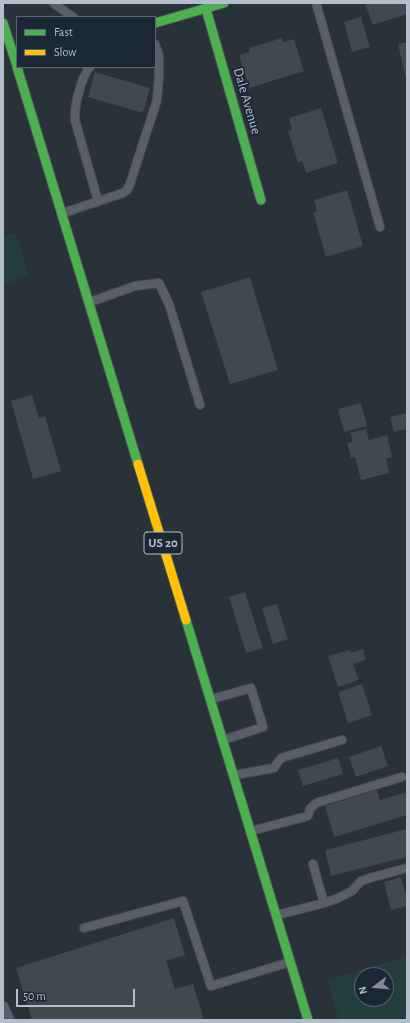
<!DOCTYPE html>
<style>
body{margin:0}
#map{position:relative;width:410px;height:1023px;overflow:hidden;background:#293139;font-family:"Alegreya Sans",sans-serif}
canvas{display:block}
.frame{position:absolute;inset:0;border:4px solid #b3bdcb;pointer-events:none}
.legend{position:absolute;left:16px;top:16px;width:140px;height:52px;box-sizing:border-box;background:#1c2735;border:1px solid #586371;margin:0;padding:5px 7px;list-style:none;font-size:12px;color:#b3bdcb}
.legend li{display:flex;align-items:center;gap:8px;height:20px}
.legend b{width:20px;border:1px solid #586371}
.north{position:absolute;left:354px;top:967px;width:40px;height:40px;box-sizing:border-box;background:#1c2735;border:1px solid #586371;border-radius:50%;rotate:254deg;font-size:11px;font-weight:700;line-height:16px;text-align:center;color:#b3bdcb}
.north::after{content:'';display:block;margin:auto;width:14px;height:18px;background:#838c98;clip-path:polygon(50% 0,100% 100%,50% 72%,0 100%)}
.scale{position:absolute;left:16px;top:989px;width:119px;height:18px;box-sizing:border-box;border:2px solid #b3bdcb;border-top:0;padding-left:5px;font-size:12px;line-height:14px;white-space:nowrap;color:#b3bdcb;-webkit-text-stroke:3px #1c2735;paint-order:stroke}
</style>
<div id="map">
<canvas width="410" height="1023"></canvas>
<div class="frame"></div>
<ul class="legend">
<li><b style="height:5px;background:#4caf50"></b>Fast</li>
<li><b style="height:5px;background:#ffc107"></b>Slow</li>
</ul>
<div class="north">N</div>
<div class="scale">50 m</div>
</div>
<script>
const ctx = document.querySelector('canvas').getContext('2d');
ctx.lineJoin = 'round';
function fillPath(path, color) { ctx.fillStyle = color; ctx.fill(path, 'evenodd'); }
function strokePath(path, color, width, dash) { ctx.strokeStyle = color; ctx.lineWidth = width; ctx.lineCap = dash ? 'butt' : 'round'; ctx.setLineDash(dash || []); ctx.stroke(path); }
function write(font, color, halo, rows, align = 'center') {
  ctx.font = font + ' "Alegreya Sans",sans-serif'; ctx.lineWidth = 3.5; ctx.setLineDash([]); ctx.textBaseline = 'middle'; ctx.strokeStyle = halo; ctx.fillStyle = color; for (const [text, x, y, turn = 0] of rows) {
    ctx.save(); ctx.translate(x, y); ctx.rotate((+turn || 0) * Math.PI / 180); ctx.textAlign = isNaN(turn) ? turn : align; if (halo) ctx.strokeText(text, 0, 0); ctx.fillText(text, 0, 0); ctx.restore();
  }
}
const green = new Path2D(`
 M 16,233 L 29,276 L 3,284 L 3,237 Z
 M 407,956 L 407,1020 L 339,1020 L 327,980 ZM 362,975 L 386,975 L 386,999 L 362,999 Z`);
const building = new Path2D(`
 M 367,3 L 407,3 L 407,14 L 373,25 L 365,4 Z
 M 361,17 L 370,47 L 352,52 L 344,22 Z
 M 282,38 L 283,42 L 294,39 L 304,71 L 249,88 L 239,55 L 250,52 L 249,48 Z
 M 407,42 L 407,79 L 406,79 L 398,44 Z
 M 95,72 L 150,88 L 143,113 L 88,97 Z
 M 321,108 L 338,163 L 306,173 L 302,161 L 298,163 L 288,131 L 292,129 L 289,118 Z
 M 347,190 L 363,246 L 326,257 L 313,212 L 317,211 L 314,200 Z
 M 250,277 L 278,370 L 230,384 L 201,292 Z
 M 32,395 L 39,418 L 45,416 L 61,471 L 33,479 L 11,401 Z
 M 361,403 L 367,426 L 344,432 L 338,409 Z
 M 407,413 L 407,429 L 394,432 L 390,417 Z
 M 366,429 L 369,440 L 387,435 L 392,457 L 386,459 L 389,473 L 361,480 L 355,457 L 351,458 L 347,443 L 353,441 L 350,433 Z
 M 245,592 L 263,648 L 246,653 L 229,597 Z
 M 277,604 L 288,639 L 273,644 L 262,608 Z
 M 363,649 L 366,660 L 353,664 L 359,680 L 338,687 L 328,656 L 350,650 L 351,653 Z
 M 362,684 L 372,715 L 348,723 L 338,692 Z
 M 381,746 L 388,766 L 356,777 L 349,757 Z
 M 338,758 L 343,774 L 303,786 L 298,770 Z
 M 377,790 L 380,800 L 407,792 L 407,815 L 334,837 L 325,806 Z
 M 407,829 L 407,857 L 331,876 L 325,850 Z
 M 401,877 L 407,899 L 407,906 L 391,910 L 384,882 Z
 M 174,918 L 185,955 L 166,961 L 175,989 L 193,984 L 204,1020 L 32,1020 L 16,968 Z`);
const lane = new Path2D(`
 M 53,3 L 73,17
 M 316,3 L 380,227
 M 90,67 C 81,77 74,107 75,120 L 98,201
 M 63,213 L 123,193 L 127,190 L 130,184 L 157,100 L 159,75 L 159,56 L 155,44
 M 90,302 L 135,286 L 159,283 L 169,304 L 200,405
 M 212,699 L 251,688 L 263,727 L 223,740
 M 234,775 L 274,768 L 281,758 L 342,740
 M 251,831 L 308,816 L 310,809 L 316,803 L 402,777
 M 324,903 L 336,899 L 352,891 L 361,881 L 370,878 L 407,868
 M 277,915 L 324,903 L 313,864
 M 84,928 L 183,901 L 211,986 L 290,962
 M 3,1007 L 4,1006 L 10,1020`);
const fast = new Path2D(`
 M 206,9 L 261,200
 M 3,23 L 17,66
 M 155,23 L 224,3
 M 17,67 L 138,464
 M 186,620 L 308,1020`);
const slow = new Path2D(`
 M 138,464 L 186,620`);
const shields = [
 [163,543,38]
];
const shieldNames = [
 ["US 20",163,543]
];
const streetNames = [
 ["Dale Avenue",247,101,74]
];
fillPath(green, '#263d40');
fillPath(building, '#41484f');
strokePath(lane, '#484d54', 10);
strokePath(fast, '#484d54', 11);
strokePath(slow, '#484d54', 11);
strokePath(lane, '#5a5f67', 8);
strokePath(fast, '#4caf50', 9);
strokePath(slow, '#ffc107', 9);
for (const [x, y, w] of shields) { const box = new Path2D(); box.roundRect(x - w / 2, y - 11, w, 22, 3); ctx.fillStyle = '#1c2735'; ctx.fill(box); strokePath(box, '#b3bdcb', 1); }
write('bold 13px', '#b3bdcb', null, shieldNames);
write('14px', '#b3bdcb', '#1c2735', streetNames);
</script>
